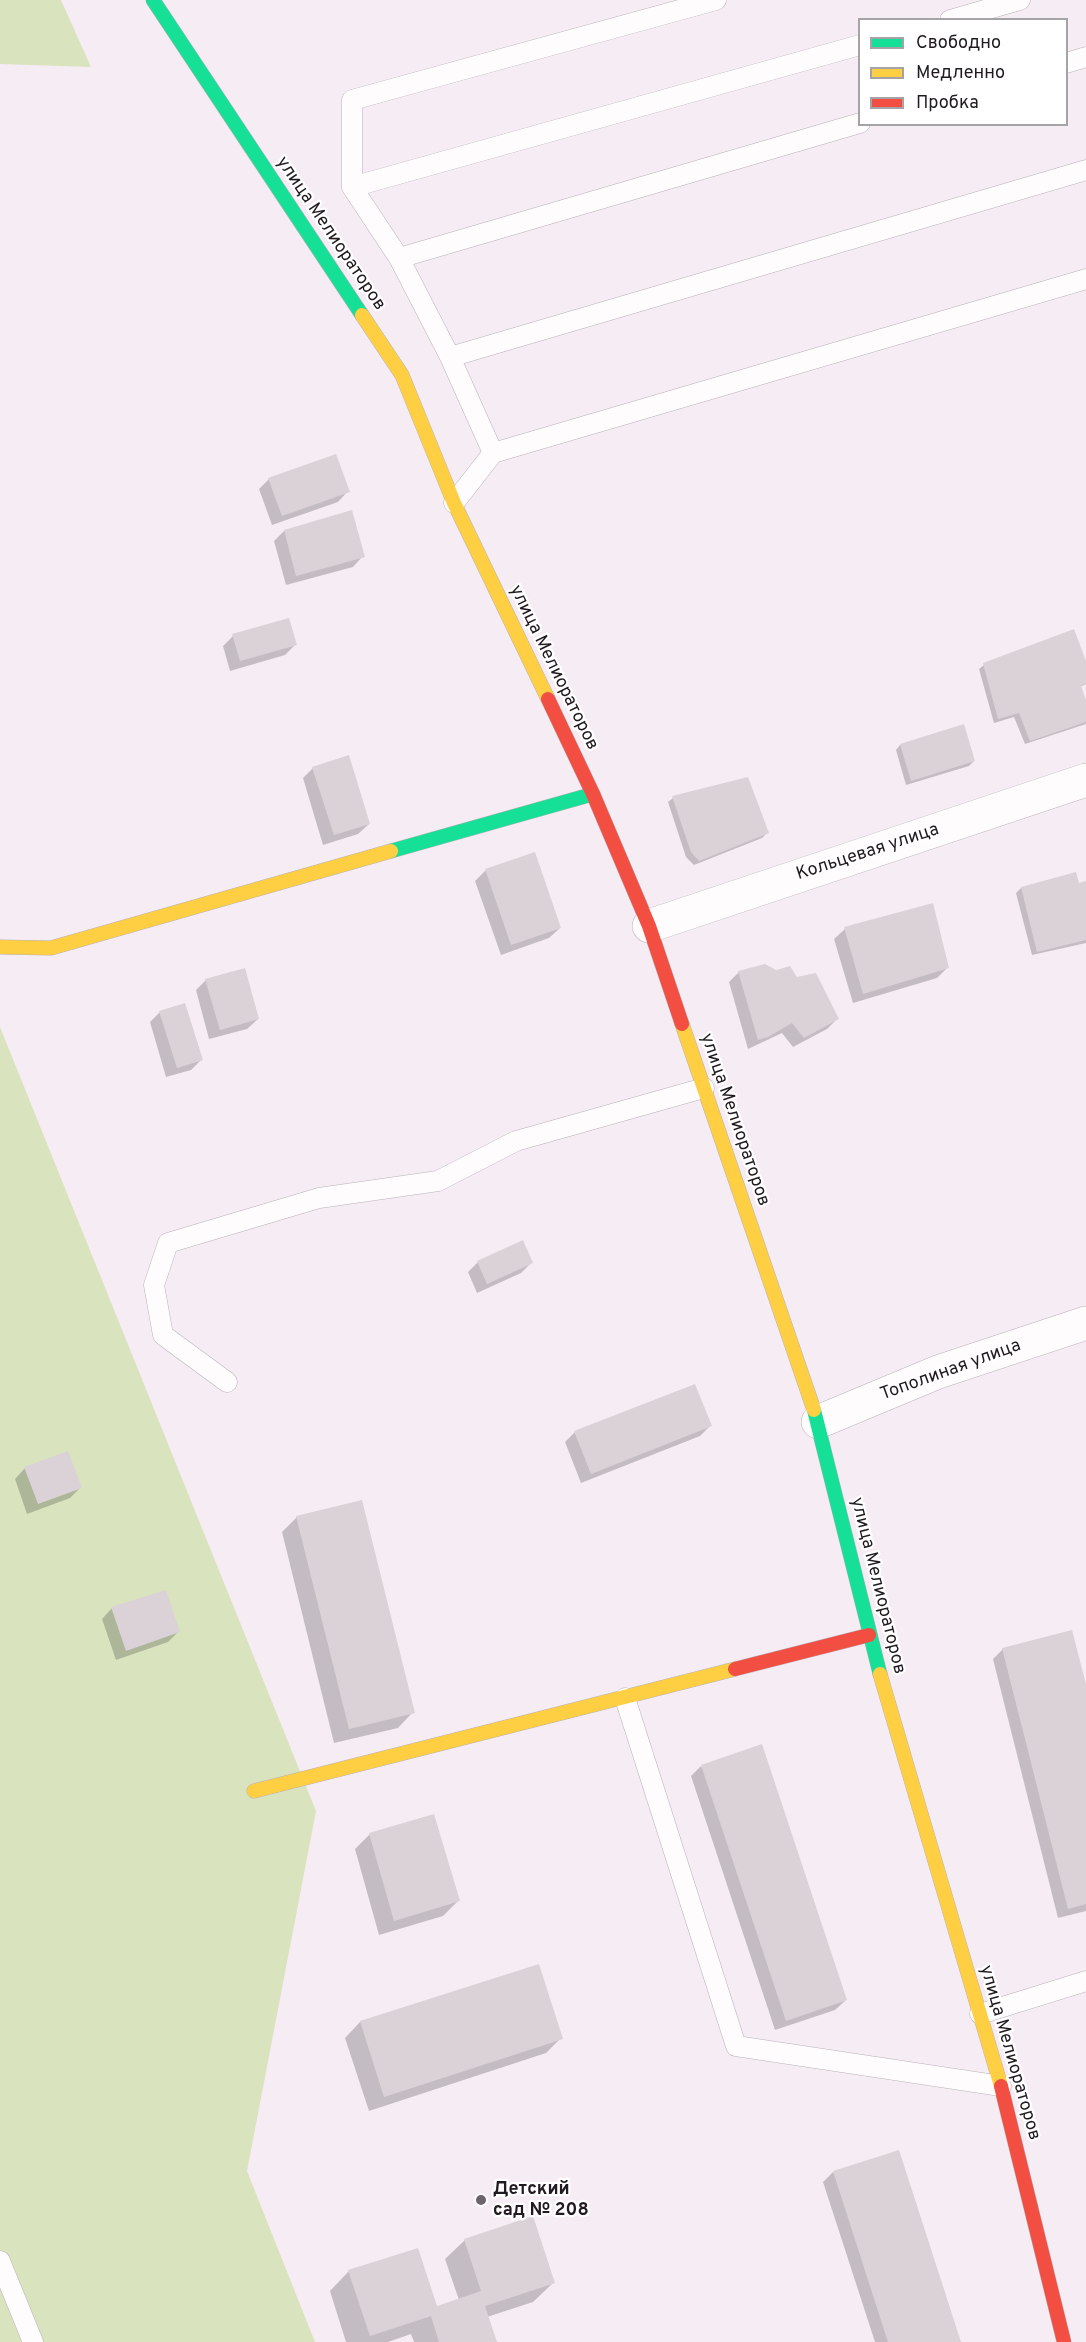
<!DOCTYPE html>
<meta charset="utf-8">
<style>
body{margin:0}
#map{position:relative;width:1086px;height:2342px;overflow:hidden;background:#f6ecf4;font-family:Overpass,sans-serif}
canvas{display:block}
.legend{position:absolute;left:858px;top:18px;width:210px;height:108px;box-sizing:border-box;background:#fff;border:2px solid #a6a3a6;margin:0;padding:8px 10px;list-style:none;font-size:18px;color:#211a20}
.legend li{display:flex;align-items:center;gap:12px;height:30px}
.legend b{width:30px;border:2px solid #a6a3a6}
</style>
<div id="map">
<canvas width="1086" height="2342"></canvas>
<ul class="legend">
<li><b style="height:8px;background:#16e098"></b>Свободно</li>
<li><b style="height:8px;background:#ffcf43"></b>Медленно</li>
<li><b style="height:8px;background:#f24e42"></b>Пробка</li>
</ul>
</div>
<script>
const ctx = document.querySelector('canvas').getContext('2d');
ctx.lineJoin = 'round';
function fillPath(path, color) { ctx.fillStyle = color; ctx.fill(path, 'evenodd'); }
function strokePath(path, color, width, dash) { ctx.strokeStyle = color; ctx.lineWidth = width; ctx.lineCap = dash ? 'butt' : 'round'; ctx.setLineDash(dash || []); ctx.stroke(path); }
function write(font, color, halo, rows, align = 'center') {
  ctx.font = font + ' Overpass,sans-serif'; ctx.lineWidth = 4.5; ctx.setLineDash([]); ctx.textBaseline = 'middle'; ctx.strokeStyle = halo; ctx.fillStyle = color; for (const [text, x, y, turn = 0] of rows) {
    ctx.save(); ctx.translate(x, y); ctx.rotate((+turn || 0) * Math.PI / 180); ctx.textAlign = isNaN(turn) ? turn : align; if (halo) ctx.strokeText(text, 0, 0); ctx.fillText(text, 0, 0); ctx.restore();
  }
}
const green = new Path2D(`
 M 0,0 L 61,0 L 91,67 L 0,64 Z
 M 0,1027 L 316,1811 L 247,2171 L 315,2342 L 0,2342 Z`);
const shadow = new Path2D(`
 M 269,479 L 348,491 L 338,502 L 272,525 L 259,489 Z
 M 284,531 L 363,556 L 353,567 L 286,585 L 274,541 Z
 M 233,636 L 295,645 L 285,655 L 230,671 L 223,646 Z
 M 984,665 L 1086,665 L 1086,684 L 1080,687 L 1086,705 L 1086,724 L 1025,744 L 1014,717 L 994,723 L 979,669 Z
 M 900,745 L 974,761 L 969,766 L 906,785 L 896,750 Z
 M 313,768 L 369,824 L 358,834 L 323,845 L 303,778 Z
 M 673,798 L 767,833 L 762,838 L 694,865 L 686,857 L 668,802 Z
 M 534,854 L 560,928 L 549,938 L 501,955 L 475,881 L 485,871 Z
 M 1075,874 L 1078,885 L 1086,882 L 1086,943 L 1032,955 L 1016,893 L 1021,888 Z
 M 845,929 L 947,968 L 937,978 L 853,1003 L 834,939 Z
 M 776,971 L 797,979 L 838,1018 L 827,1029 L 793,1047 L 782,1033 L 748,1049 L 729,982 L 739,972 Z
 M 206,980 L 258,1019 L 247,1029 L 209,1039 L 196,990 Z
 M 160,1012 L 201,1060 L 191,1070 L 166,1077 L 150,1022 Z
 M 478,1262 L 531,1263 L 521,1273 L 477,1293 L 468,1272 Z
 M 710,1426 L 700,1436 L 581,1483 L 565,1442 L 575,1432 Z
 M 25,1468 L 80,1488 L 70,1498 L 27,1514 L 15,1479 Z
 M 297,1517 L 413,1712 L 398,1728 L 334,1743 L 282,1532 Z
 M 112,1608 L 178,1632 L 168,1642 L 116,1660 L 102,1619 Z
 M 1003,1649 L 1086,1690 L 1086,1911 L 1058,1918 L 993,1659 Z
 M 701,1766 L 846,2000 L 835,2010 L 775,2030 L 691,1776 Z
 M 370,1834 L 458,1901 L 443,1916 L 379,1935 L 355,1849 Z
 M 538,1966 L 561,2038 L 546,2053 L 369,2111 L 345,2038 L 360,2022 Z
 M 833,2172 L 960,2342 L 875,2342 L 823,2182 Z
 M 465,2240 L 553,2283 L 533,2302 L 487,2317 L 496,2342 L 414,2342 L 411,2334 L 388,2342 L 346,2342 L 330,2291 L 349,2271 L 436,2308 L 459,2300 L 445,2259 Z`);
const building = new Path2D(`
 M 336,454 L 350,492 L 282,516 L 268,478 Z
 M 352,510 L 365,557 L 296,576 L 284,530 Z
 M 289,618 L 297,645 L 240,661 L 232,634 Z
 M 1074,629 L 1086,661 L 1086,683 L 1081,686 L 1086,700 L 1086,722 L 1030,741 L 1019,713 L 998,719 L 983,663 Z
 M 964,724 L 975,761 L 911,781 L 900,744 Z
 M 349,755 L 370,824 L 334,835 L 312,767 Z
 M 748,777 L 769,833 L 699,861 L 691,852 L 672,796 Z
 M 535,852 L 561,928 L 511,945 L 485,869 Z
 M 1076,872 L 1079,883 L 1086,881 L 1086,940 L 1037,952 L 1021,887 Z
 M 933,903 L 949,968 L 863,994 L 844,927 Z
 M 765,964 L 776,970 L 790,966 L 797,977 L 816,973 L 839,1019 L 804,1038 L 792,1023 L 768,1037 L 758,1040 L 738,971 Z
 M 245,968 L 259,1019 L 220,1030 L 205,979 Z
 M 185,1003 L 203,1060 L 177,1068 L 159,1011 Z
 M 523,1240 L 533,1263 L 487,1284 L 477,1261 Z
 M 695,1384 L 712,1426 L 591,1474 L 574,1431 Z
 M 68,1451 L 82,1488 L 38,1504 L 24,1467 Z
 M 362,1500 L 415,1713 L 349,1729 L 296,1516 Z
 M 166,1590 L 180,1632 L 126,1651 L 111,1607 Z
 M 1072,1630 L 1086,1684 L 1086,1904 L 1068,1909 L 1002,1648 Z
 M 762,1744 L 847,2000 L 786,2021 L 701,1765 Z
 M 434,1814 L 460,1901 L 394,1921 L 369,1833 Z
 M 539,1964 L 563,2039 L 384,2097 L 360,2021 Z
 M 899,2150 L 961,2342 L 888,2342 L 833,2171 Z
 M 533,2216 L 555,2283 L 485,2306 L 497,2342 L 439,2342 L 431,2316 L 370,2336 L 348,2270 L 418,2248 L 437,2306 L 481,2291 L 464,2239 Z`);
const lane = new Path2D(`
 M 950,20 L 1020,0
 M 1066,63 L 1086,57
 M 352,187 L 860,45
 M 399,258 L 860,123
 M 450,357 L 1086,170
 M 493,453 L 1086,279
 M 454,503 L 493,453 L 450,357 L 399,258 L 352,187 L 352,100 L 716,0
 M 227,1382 L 163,1335 L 154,1285 L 168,1243 L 319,1198 L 438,1181 L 516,1141 L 704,1088
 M 625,1698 L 736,2046 L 1001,2086
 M 980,2014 L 1086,1981
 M 0,2261 L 33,2342`);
const street = new Path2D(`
 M 649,926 L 1086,780
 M 818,1422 L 938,1372 L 1086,1323`);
const fast = new Path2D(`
 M 153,0 L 362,315
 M 391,851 L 593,794
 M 814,1410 L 880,1674`);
const slow = new Path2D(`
 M 362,315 L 402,375 L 454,503 L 548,699
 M 0,947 L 51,948 L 391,851
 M 682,1024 L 814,1410
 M 880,1674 L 1001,2086
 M 254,1791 L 735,1669`);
const jam = new Path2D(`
 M 548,699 L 593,794 L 649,926 L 682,1024
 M 735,1669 L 869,1635
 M 1001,2086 L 1064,2342`);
const markers = [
 [481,2200,6,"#6c646a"]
];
const streetNames = [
 ["улица Мелиораторов",330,234,56],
 ["улица Мелиораторов",553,668,64],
 ["Кольцевая улица",868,853,-18],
 ["улица Мелиораторов",734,1120,71],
 ["Тополиная улица",951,1371,-20],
 ["улица Мелиораторов",877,1586,76],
 ["улица Мелиораторов",1009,2053,74]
];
const poiNames = [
 ["Детский",493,2190],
 ["сад № 208",493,2211]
];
fillPath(green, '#d9e4be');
fillPath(shadow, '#0003');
fillPath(building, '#dbd2d8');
strokePath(lane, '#b9b2b8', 21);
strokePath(street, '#b9b2b8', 34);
strokePath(fast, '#b9b2b8', 15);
strokePath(slow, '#b9b2b8', 15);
strokePath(jam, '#b9b2b8', 15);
strokePath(lane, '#fefcfd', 20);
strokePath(street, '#fefcfd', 33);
strokePath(fast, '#16e098', 14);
strokePath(slow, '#ffcf43', 14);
strokePath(jam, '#f24e42', 14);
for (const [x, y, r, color] of markers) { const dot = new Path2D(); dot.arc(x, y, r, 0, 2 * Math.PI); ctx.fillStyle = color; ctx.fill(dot); strokePath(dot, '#fff', 2); }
write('18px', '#211a20', '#fff', streetNames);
write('bold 18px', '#211a20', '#fff', poiNames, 'left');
</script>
